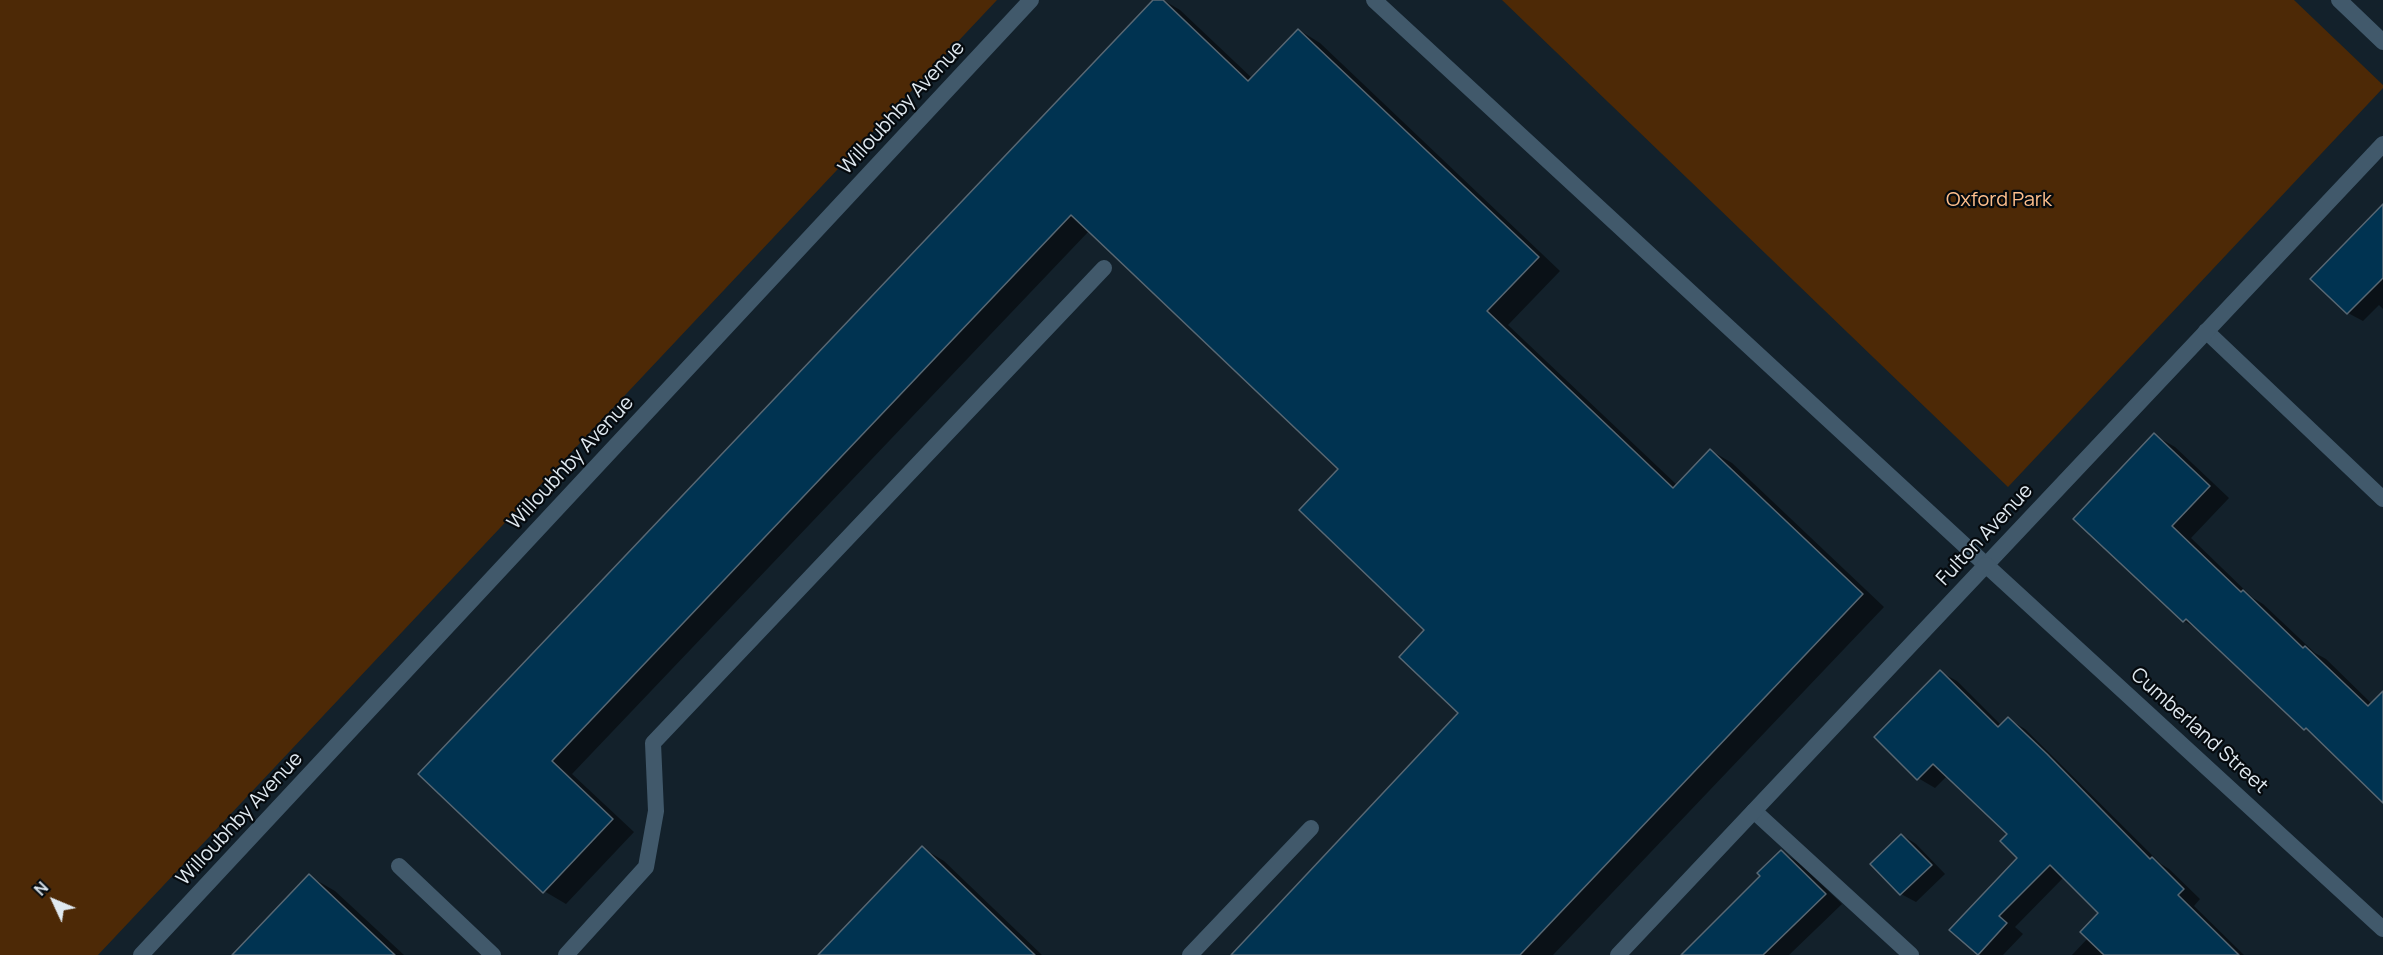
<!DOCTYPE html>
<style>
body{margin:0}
#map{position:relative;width:2383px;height:955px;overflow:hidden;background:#13212b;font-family:Manrope,sans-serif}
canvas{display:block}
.north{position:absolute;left:24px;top:871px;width:60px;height:60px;-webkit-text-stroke:4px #050a0e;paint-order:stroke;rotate:314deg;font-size:16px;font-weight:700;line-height:24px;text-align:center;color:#e0e9f0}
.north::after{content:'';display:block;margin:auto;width:21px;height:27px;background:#e0e9f0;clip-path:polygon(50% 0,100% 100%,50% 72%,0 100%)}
</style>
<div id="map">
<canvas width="2383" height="955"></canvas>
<div class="north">N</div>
</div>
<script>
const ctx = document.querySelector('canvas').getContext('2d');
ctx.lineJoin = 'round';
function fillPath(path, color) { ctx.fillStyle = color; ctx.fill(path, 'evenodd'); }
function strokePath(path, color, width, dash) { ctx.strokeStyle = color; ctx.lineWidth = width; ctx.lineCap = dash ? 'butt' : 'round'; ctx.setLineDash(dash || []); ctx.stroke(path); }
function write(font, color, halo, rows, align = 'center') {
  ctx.font = font + ' Manrope,sans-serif'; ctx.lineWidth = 4.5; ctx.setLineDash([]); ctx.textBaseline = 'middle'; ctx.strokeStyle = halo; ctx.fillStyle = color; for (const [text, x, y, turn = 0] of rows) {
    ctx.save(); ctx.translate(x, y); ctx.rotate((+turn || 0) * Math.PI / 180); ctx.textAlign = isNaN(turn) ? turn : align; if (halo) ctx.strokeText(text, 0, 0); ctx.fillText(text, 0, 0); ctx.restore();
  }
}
const green = new Path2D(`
 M 0,0 L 997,0 L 98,955 L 0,955 Z
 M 1502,0 L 2294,0 L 2383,85 L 2383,88 L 2008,487 Z`);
const shadow = new Path2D(`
 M 1155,0 L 1163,0 L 1180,10 L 1253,79 L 1299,30 L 1320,43 L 1560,271 L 1508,325 L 1677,485 L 1710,450 L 1732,463 L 1884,607 L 1553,955 L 1234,955 L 1461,713 L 1426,630 L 1340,469 L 1089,231 L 572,774 L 634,832 L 566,904 L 544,891 L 420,774 Z
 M 2383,213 L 2383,309 L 2379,305 L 2363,321 L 2348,313 L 2312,279 Z
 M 2154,435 L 2175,447 L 2229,498 L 2191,538 L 2253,598 L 2263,604 L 2315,653 L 2326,659 L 2372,704 L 2383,693 L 2383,798 L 2200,631 L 2184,621 L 2075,519 Z
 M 1940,672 L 1957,681 L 2002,726 L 2008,719 L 2025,729 L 2161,864 L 2169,869 L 2200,899 L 2194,906 L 2244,955 L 2072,955 L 2088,938 L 2100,913 L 2064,877 L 2015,927 L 2023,934 L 2003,955 L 1978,955 L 1951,930 L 2019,858 L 2009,834 L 1947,776 L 1935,788 L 1918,778 Z
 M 1902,835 L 1916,844 L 1945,874 L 1916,902 L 1901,894 L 1872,864 Z
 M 922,848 L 944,861 L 1042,955 L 820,955 Z
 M 1782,852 L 1798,862 L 1842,904 L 1789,955 L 1683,955 L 1762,876 Z
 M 309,876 L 335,891 L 404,955 L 234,955 Z`);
const building = new Path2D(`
 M 1153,0 L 1163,0 L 1248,81 L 1298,29 L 1539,257 L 1487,311 L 1673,488 L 1710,449 L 1863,594 L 1520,955 L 1231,955 L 1458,713 L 1399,657 L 1424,630 L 1299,510 L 1338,469 L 1071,215 L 552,761 L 613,819 L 543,893 L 418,774 Z
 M 2383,204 L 2383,278 L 2347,314 L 2310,279 Z
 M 2154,433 L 2210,486 L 2172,526 L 2241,592 L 2243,590 L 2303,648 L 2305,646 L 2368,706 L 2383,691 L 2383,803 L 2306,728 L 2304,730 L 2186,619 L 2183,622 L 2073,519 Z
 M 1940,670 L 1998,727 L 2008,717 L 2047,754 L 2150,859 L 2152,857 L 2184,889 L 2178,895 L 2239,955 L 2104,955 L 2080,932 L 2098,913 L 2050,865 L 1999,916 L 2007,923 L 1978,955 L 1949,930 L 2017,858 L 2000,841 L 2007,834 L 1933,764 L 1917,780 L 1874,737 Z
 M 1901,834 L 1932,865 L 1900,895 L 1870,864 Z
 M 922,846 L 1035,955 L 818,955 Z
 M 1781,850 L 1826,894 L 1763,955 L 1681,955 L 1760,876 L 1757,873 Z
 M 309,874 L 395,955 L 232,955 Z`);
const service = new Path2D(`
 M 1374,0 L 1986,565
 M 2206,331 L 2383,499
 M 1754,811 L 1911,955
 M 566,955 L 646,867 L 656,811 L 653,743 L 1104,268
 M 1190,955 L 1311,828`);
const minor = new Path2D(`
 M 2339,0 L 2383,42
 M 1986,565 L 2383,144
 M 399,866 L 493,955
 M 141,955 L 1031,0`);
const tertiary = new Path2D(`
 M 1618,955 L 1986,565 L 2383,929`);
const streetNames = [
 ["Willoubhby Avenue",902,108,-47],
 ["Willoubhby Avenue",571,463,-47],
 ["Fulton Avenue",1985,535,-47],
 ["Cumberland Street",2199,731,42],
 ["Willoubhby Avenue",240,819,-47]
];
const parkNames = [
 ["Oxford Park",1999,200]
];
fillPath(green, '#4d2906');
fillPath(shadow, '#0007');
fillPath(building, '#003351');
strokePath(building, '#586874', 1.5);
strokePath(service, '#41596b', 16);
strokePath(minor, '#41596b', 16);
strokePath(tertiary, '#41596b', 16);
write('20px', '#e0e9f0', '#050a0e', streetNames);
write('20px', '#febf8c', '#050a0e', parkNames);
</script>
